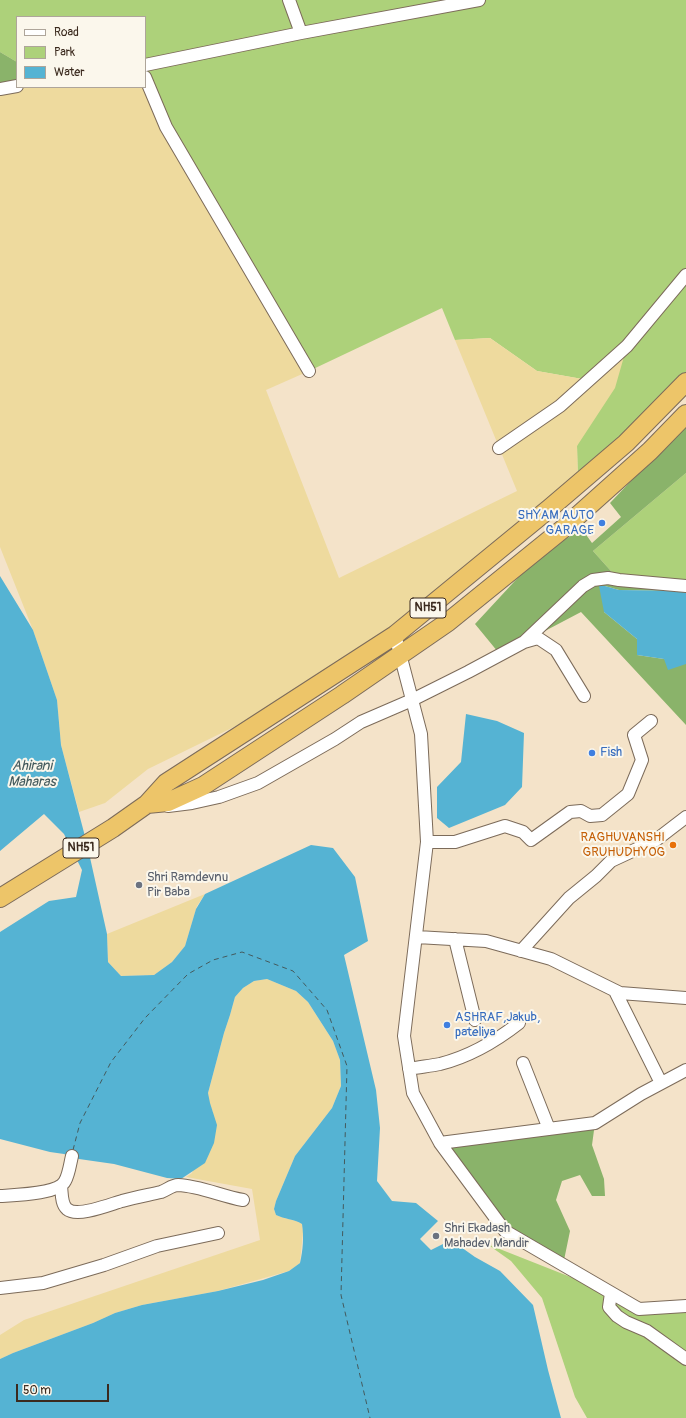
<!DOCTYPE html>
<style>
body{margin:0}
#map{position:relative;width:686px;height:1418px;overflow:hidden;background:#f4e3c9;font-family:Pangolin,sans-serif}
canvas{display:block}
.legend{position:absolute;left:16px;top:16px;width:130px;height:72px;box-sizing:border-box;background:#fbf7ec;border:1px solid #aea59a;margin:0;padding:5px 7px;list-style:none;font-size:12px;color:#3b2a1e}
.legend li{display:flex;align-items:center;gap:8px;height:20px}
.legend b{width:20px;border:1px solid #aea59a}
.scale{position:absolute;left:16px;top:1384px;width:93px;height:18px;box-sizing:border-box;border:2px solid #3b2a1e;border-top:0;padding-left:5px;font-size:12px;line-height:14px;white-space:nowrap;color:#3b2a1e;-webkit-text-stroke:3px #fbf7ec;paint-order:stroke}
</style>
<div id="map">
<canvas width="686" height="1418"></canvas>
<ul class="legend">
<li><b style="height:5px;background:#fff"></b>Road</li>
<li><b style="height:11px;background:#add17a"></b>Park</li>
<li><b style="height:11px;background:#55b3d3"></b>Water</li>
</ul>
<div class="scale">50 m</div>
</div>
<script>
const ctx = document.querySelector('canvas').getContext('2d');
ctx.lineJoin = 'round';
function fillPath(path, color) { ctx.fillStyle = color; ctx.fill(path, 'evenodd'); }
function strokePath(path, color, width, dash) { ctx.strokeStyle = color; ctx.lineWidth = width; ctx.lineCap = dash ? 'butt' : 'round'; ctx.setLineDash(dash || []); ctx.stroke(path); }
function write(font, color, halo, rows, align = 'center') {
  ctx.font = font + ' Pangolin,sans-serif'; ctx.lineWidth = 4; ctx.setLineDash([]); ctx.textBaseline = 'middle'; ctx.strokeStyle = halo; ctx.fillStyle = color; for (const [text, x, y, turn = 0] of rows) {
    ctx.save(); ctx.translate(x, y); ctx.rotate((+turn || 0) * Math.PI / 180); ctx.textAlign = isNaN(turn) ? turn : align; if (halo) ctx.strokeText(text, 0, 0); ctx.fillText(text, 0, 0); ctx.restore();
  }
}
const green = new Path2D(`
 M 0,0 L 686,0 L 686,382 L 578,485 L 577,446 L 588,380 L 537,371 L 490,338 L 455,340 L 442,308 L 309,371 L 145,77 L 145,17 L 17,17 L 17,62 L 0,52 Z
 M 686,473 L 686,581 L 619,580 L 593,551 Z
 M 487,1244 L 611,1293 L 639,1309 L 686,1306 L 686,1418 L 587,1418 L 575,1397 L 542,1298 L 511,1261 Z`);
const forest = new Path2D(`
 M 0,52 L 17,62 L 17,87 L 0,91 Z
 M 686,425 L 686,473 L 593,551 L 619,580 L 677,585 L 672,591 L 619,590 L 605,586 L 604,612 L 637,639 L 637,655 L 664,659 L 686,664 L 686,725 L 581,612 L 524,642 L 498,652 L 475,624 L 538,556 L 582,529 L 592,543 L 621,517 L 610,503 L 664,446 Z
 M 595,1123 L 592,1145 L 604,1179 L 605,1196 L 592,1196 L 580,1175 L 562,1181 L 556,1200 L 570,1231 L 563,1265 L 505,1231 L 440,1143 Z`);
const sand = new Path2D(`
 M 19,87 L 145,87 L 309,371 L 266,390 L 339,578 L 517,491 L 455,340 L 490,338 L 537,371 L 588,380 L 627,346 L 615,388 L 577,446 L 578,485 L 395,635 L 287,701 L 148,769 L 105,803 L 79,812 L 61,745 L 57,700 L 33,630 L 0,547 L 0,91 Z
 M 205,894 L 197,906 L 185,946 L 172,962 L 154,975 L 121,976 L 108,962 L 107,934 Z
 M 267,979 L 296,991 L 308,1002 L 333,1041 L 340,1060 L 341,1086 L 332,1108 L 295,1156 L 276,1201 L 274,1209 L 276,1215 C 284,1219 294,1219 302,1224 L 303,1232 L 300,1263 L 289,1271 L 218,1291 L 142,1305 L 115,1313 L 93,1323 L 13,1353 L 0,1359 L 0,1335 L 24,1320 L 260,1240 L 252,1189 L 186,1177 L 192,1173 L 213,1112 L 209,1103 L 208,1093 L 224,1033 L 230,1015 L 235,997 L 243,988 L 254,981 Z`);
const water = new Path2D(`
 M 0,576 L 33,630 L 57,700 L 61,745 L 87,844 L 107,934 L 108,962 L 121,976 L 154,975 L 172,962 L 185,946 L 196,909 L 205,894 L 311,845 L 333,848 L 355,877 L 368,941 L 344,955 L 376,1090 L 380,1128 L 377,1181 L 392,1201 L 416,1203 L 438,1221 L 420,1239 L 431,1250 L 451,1240 L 475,1257 L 500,1271 L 533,1305 L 548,1370 L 561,1418 L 0,1418 L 0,1359 L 13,1353 L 93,1323 L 115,1313 L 142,1305 L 218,1291 L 263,1280 L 289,1271 L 300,1263 C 303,1250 304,1237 302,1224 C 294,1219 284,1219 276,1215 L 274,1209 L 276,1201 L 295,1156 L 332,1108 L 341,1086 L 340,1060 L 333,1041 L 308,1002 L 296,991 L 267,979 L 254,981 L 243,988 L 235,997 L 230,1015 L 224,1033 L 208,1093 L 210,1103 L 217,1125 L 214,1143 L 205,1163 L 181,1179 L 167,1178 L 114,1164 L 79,1159 L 64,1154 L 50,1152 L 0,1139 L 0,932 L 49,901 L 76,897 L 82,870 L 64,834 L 44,814 L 0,851 Z
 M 599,586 L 605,586 L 619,590 L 686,591 L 686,664 L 668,670 L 664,659 L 637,655 L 637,639 L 604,612 Z
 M 466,714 L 497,721 L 524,733 L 522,787 L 505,805 L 449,828 L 437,818 L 437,787 L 461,762 Z`);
const ferry = new Path2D(`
 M 73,1150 L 80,1123 L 111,1062 L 145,1018 L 188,974 L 213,960 L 242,952 L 293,971 L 327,1010 L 347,1066 L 341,1295 L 370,1418`);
const minor = new Path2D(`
 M 289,0 L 301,33
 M 145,65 L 301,33 L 479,0
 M 145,77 L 166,127 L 309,371
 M 0,89 L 17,86
 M 499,448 L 560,406 L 627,346 L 686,275
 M 395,635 L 421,734 L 427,842 L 404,1036 L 413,1093 L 440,1143 L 505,1231 L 639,1309 L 686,1306
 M 525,641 L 583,586 L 593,580 L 608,578 L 619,580 L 686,586
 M 168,806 L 192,803 L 219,797 L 258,783 L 335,739 L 361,722 L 412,700 L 468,672 L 524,642 L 538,638 L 556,650 L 584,696
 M 427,842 L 455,842 L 505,826 L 523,832 L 531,840 L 570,812 L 581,811 L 590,816 L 602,815 L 628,794 L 642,760 L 634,735 L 651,721
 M 417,937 L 486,941 L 551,959 L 620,993 L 686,998
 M 455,939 L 475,1020
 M 521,951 L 569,898 L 596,876 L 611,861 L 656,840 L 686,817
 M 615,991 L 661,1083
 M 523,1063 L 549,1129
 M 409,1069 C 419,1067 430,1066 440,1064 C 468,1057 496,1041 519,1023
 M 440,1143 L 595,1123 L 641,1094 L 686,1070
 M 61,1186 C 62,1193 61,1204 67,1209 C 77,1218 111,1204 122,1201 C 135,1197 148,1195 161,1192 C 167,1190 172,1185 178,1185 C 200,1186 221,1196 243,1200
 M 0,1196 C 14,1195 59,1194 65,1181 C 69,1174 70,1164 72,1156
 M 0,1288 L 43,1283 L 104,1265 L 157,1246 L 218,1233
 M 611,1293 L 609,1307 L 617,1316 L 626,1322 L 647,1331 L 686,1359`);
const highway = new Path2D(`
 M 147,804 L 168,802 L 203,786 L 342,695 L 448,622 L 564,528 L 650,451 L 686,414
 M 0,898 L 113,828 L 147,804 L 166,783 L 395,635 L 550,508 L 626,443 L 686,382`);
const markers = [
 [602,523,4,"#3f7fe0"],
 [592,753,4,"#3f7fe0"],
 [673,845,4,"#e8710a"],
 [139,885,4,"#6b7280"],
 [447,1025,4,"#3f7fe0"],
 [436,1236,4,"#6b7280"]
];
const shields = [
 [428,608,36],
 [81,848,36]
];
const shieldNames = [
 ["NH51",428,608],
 ["NH51",81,848]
];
const shopNames = [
 ["SHYAM AUTO",594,516,"right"],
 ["GARAGE",594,531,"right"],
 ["Fish",600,753],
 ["ASHRAF,Jakub,",455,1018],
 ["pateliya",455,1033]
];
const foodNames = [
 ["RAGHUVANSHI",665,838],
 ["GRUHUDHYOG",665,853]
];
const worshipNames = [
 ["Shri Ramdevnu",147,878],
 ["Pir Baba",147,893],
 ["Shri Ekadash",444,1229],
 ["Mahadev Mandir",444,1244]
];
const waterNames = [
 ["Ahirani",32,766],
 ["Maharas",32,782]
];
fillPath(green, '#add17a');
fillPath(forest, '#8ab36a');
fillPath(sand, '#eeda9e');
fillPath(water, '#55b3d3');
strokePath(ferry, '#445a5d', 1, [5, 4]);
strokePath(minor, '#7c6b5a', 14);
strokePath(highway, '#7c6b5a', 20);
strokePath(minor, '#fff', 12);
strokePath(highway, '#edc569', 18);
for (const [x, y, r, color] of markers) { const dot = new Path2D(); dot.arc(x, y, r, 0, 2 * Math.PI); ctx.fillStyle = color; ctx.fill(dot); strokePath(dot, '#fbf7ec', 1.5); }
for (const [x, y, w] of shields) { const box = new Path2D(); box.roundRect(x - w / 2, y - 10, w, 20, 3); ctx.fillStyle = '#fbf7ec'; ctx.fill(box); strokePath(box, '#3b2a1e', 1); }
write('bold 12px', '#3b2a1e', null, shieldNames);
write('13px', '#366cbe', '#fbf7ec', shopNames, 'left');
write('13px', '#c56008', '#fbf7ec', foodNames, 'right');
write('13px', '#5b616d', '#fbf7ec', worshipNames, 'left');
write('italic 14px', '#445a5d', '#fbf7ec', waterNames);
</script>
